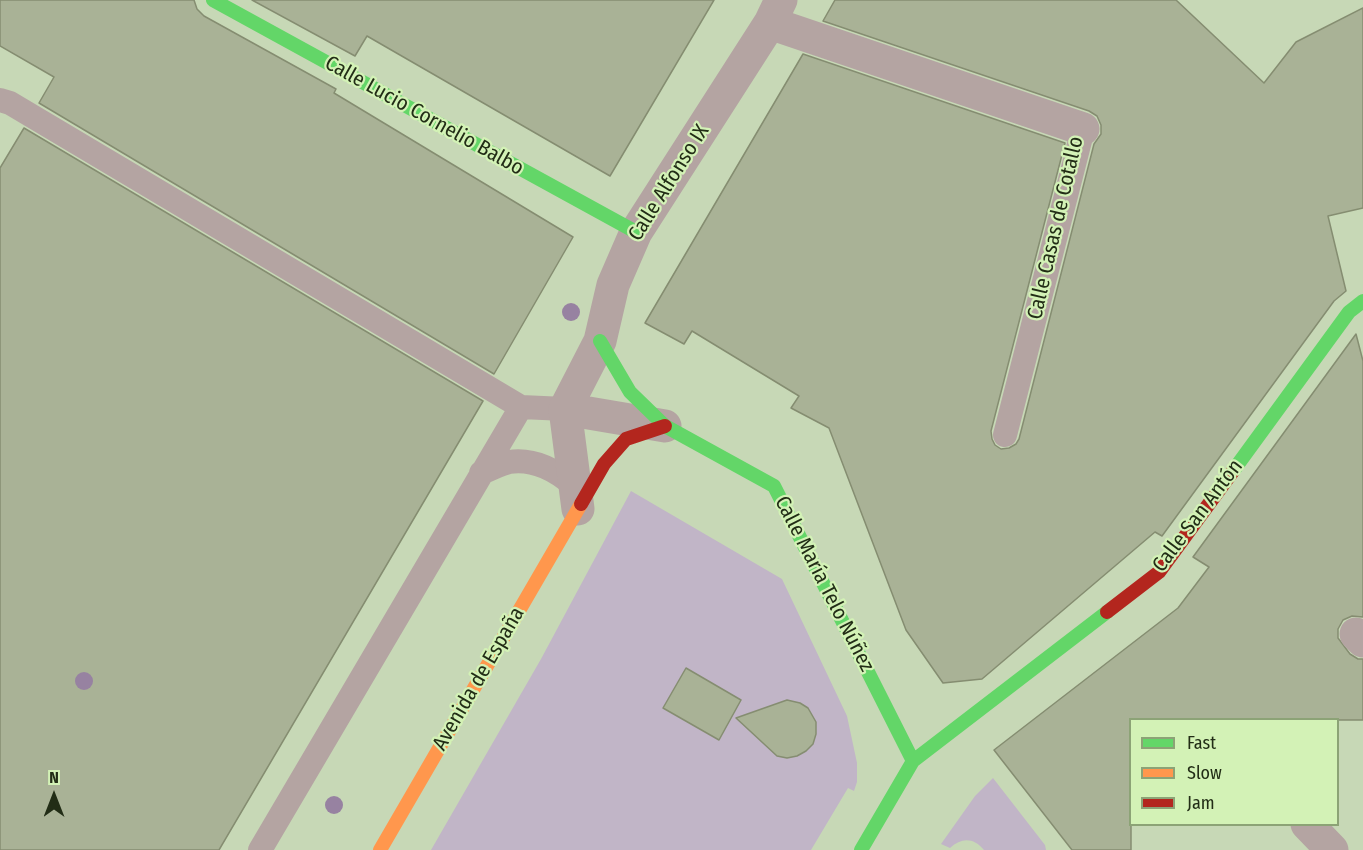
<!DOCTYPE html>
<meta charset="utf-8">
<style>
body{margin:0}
#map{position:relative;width:1363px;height:850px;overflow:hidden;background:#c7d8b6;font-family:"Fira Sans Condensed",sans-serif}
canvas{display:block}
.legend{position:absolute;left:1129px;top:718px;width:210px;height:108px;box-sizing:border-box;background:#d3f2b6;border:2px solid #8ca376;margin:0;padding:8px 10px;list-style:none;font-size:18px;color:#222d16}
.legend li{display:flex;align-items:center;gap:12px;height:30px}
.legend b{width:30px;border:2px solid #8ca376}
.north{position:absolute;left:24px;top:766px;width:60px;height:60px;-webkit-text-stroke:4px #d3f2b6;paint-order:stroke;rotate:0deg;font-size:16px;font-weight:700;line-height:24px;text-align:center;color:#222d16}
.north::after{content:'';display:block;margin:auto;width:21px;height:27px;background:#222d16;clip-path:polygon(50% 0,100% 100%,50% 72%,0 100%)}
</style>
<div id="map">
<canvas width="1363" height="850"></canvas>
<ul class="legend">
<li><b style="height:8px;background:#63d668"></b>Fast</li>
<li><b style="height:8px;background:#ff974d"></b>Slow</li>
<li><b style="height:8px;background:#b3261e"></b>Jam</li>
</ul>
<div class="north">N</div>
</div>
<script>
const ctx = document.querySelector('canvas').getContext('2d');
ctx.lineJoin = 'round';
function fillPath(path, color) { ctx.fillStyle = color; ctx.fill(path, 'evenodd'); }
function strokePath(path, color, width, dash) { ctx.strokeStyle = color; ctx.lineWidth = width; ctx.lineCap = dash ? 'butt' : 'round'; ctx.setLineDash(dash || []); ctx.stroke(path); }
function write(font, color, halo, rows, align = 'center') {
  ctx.font = font + ' "Fira Sans Condensed",sans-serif'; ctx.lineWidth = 4.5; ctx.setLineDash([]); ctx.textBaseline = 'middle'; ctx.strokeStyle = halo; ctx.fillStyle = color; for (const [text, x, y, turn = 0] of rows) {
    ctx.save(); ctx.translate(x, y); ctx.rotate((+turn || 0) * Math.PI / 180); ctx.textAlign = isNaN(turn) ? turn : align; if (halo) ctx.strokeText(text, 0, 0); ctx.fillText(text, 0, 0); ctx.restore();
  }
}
const green = new Path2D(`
 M 631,491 L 782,579 L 847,716 L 857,763 L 857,782 L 854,791 L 848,788 L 811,850 L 431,850 L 541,659 Z
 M 993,778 L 1045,845 L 1046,850 L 984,850 C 974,838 962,837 950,848 L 941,844 L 975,796 Z`);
const building = new Path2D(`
 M 0,0 L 194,0 L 197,9 L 204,16 L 336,89 L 334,93 L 573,237 L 494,374 L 39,103 L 54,77 L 0,46 Z
 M 252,0 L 714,0 L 610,176 L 367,36 L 355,56 Z
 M 835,0 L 1176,0 L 1264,83 L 1296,42 L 1363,8 L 1363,208 L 1328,216 L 1346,291 L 1334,301 L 1162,536 L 1155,532 L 982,679 L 943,683 L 906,630 L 829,428 L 791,408 L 799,396 L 692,331 L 684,344 L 645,323 L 803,54 L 1065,143 L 991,431 L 992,439 L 995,445 L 1001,449 L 1009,448 L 1016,444 L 1019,439 L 1094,144 L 1101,134 L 1101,125 L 1097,116 L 1089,111 L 823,21 Z
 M 24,128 L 483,401 L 219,850 L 0,850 L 0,168 Z
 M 1356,334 L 1363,361 L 1363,617 L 1352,616 L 1343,620 L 1338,629 L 1338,638 L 1350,654 L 1358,659 L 1363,659 L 1363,720 L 1131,720 L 1131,850 L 1072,850 L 994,750 L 1178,608 L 1209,567 L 1193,557 Z
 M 686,668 L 741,700 L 719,740 L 663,708 Z
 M 787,700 L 800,703 L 808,708 L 816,722 L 816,734 L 813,744 L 806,751 L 797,756 L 787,758 L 777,756 L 736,718 Z`);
const lane = new Path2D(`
 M 0,100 L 10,103 L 521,407 L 565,409
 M 1005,435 L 1083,129
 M 481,473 C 490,470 500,464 509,462 C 534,458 558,471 575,487
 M 260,850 L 521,407`);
const street = new Path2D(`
 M 770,23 L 1083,129
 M 565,409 L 600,341 L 613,285 L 636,232 L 770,23 L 781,0
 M 565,409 L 578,509
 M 565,409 L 665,426
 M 1356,634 L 1363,641
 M 1307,824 L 1332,850`);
const fast = new Path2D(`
 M 213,0 L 636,232
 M 600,341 L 630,392 L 665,426 L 774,486 L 913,761
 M 1233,471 L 1349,312 L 1363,301
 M 861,850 L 913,761 L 1107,612`);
const slow = new Path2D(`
 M 380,850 L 581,504`);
const jam = new Path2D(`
 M 581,504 L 604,464 L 626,439 L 665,426
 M 1107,612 L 1159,572 L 1233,471`);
const trees = [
 [571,312],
 [84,681],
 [334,805]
];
const streetNames = [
 ["Calle Lucio Cornelio Balbo",424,116,29],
 ["Calle Alfonso IX",669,183,-58],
 ["Calle Casas de Cotallo",1056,228,-77],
 ["Calle San Antón",1198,516,-53],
 ["Calle María Telo Núñez",824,584,63],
 ["Avenida de España",479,679,-60]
];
fillPath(green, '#c1b5c7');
fillPath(building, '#a9b296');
strokePath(building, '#858d71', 1.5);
strokePath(lane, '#b4a4a2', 24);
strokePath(street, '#b4a4a2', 33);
strokePath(fast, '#63d668', 14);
strokePath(slow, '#ff974d', 14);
strokePath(jam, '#b3261e', 14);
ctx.fillStyle = '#9782a1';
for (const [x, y] of trees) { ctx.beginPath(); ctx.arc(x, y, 9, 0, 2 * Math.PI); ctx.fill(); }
write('21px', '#222d16', '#d3f2b6', streetNames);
</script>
